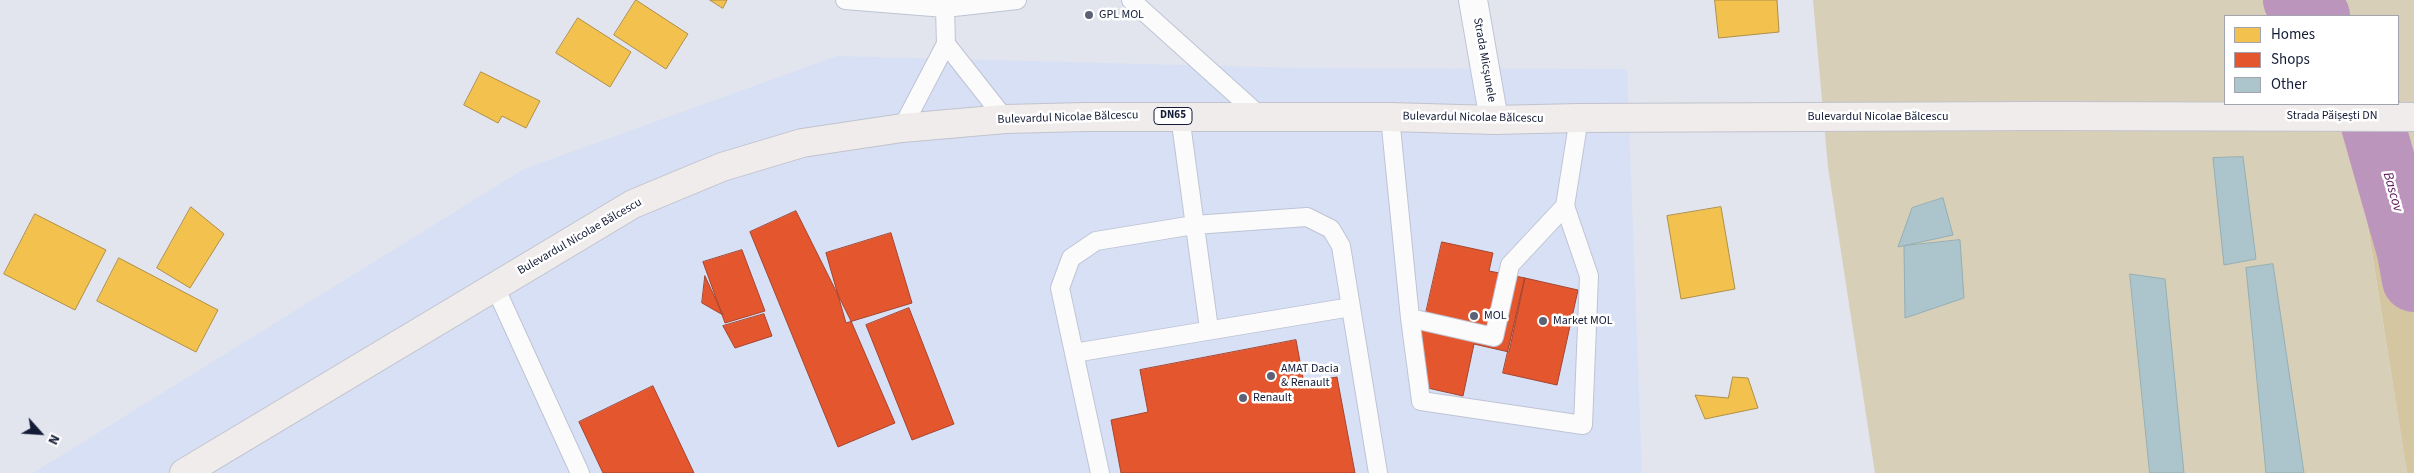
<!DOCTYPE html>
<meta charset="utf-8">
<style>
body{margin:0}
#map{position:relative;width:2414px;height:473px;overflow:hidden;background:#e2e5ed;font-family:"Source Sans 3",sans-serif}
canvas{display:block}
.legend{position:absolute;left:2224px;top:15px;width:175px;height:90px;box-sizing:border-box;background:#fff;border:1px solid #a1a4af;margin:0;padding:6px 9px;list-style:none;font-size:15px;color:#131b36}
.legend li{display:flex;align-items:center;gap:10px;height:25px}
.legend b{width:25px;border:1px solid #a1a4af}
.north{position:absolute;left:15px;top:408px;width:50px;height:50px;-webkit-text-stroke:4px #fff;paint-order:stroke;rotate:116deg;font-size:14px;font-weight:700;line-height:20px;text-align:center;color:#131b36}
.north::after{content:'';display:block;margin:auto;width:18px;height:22px;background:#131b36;clip-path:polygon(50% 0,100% 100%,50% 72%,0 100%)}
</style>
<div id="map">
<canvas width="2414" height="473"></canvas>
<ul class="legend">
<li><b style="height:14px;background:#f2c14e"></b>Homes</li>
<li><b style="height:14px;background:#e4572e"></b>Shops</li>
<li><b style="height:14px;background:#acc4cb"></b>Other</li>
</ul>
<div class="north">N</div>
</div>
<script>
const ctx = document.querySelector('canvas').getContext('2d');
ctx.lineJoin = 'round';
function fillPath(path, color) { ctx.fillStyle = color; ctx.fill(path, 'evenodd'); }
function strokePath(path, color, width, dash) { ctx.strokeStyle = color; ctx.lineWidth = width; ctx.lineCap = dash ? 'butt' : 'round'; ctx.setLineDash(dash || []); ctx.stroke(path); }
function write(font, color, halo, rows, align = 'center') {
  ctx.font = font + ' "Source Sans 3",sans-serif'; ctx.lineWidth = 5; ctx.setLineDash([]); ctx.textBaseline = 'middle'; ctx.strokeStyle = halo; ctx.fillStyle = color; for (const [text, x, y, turn = 0] of rows) {
    ctx.save(); ctx.translate(x, y); ctx.rotate((+turn || 0) * Math.PI / 180); ctx.textAlign = isNaN(turn) ? turn : align; if (halo) ctx.strokeText(text, 0, 0); ctx.fillText(text, 0, 0); ctx.restore();
  }
}
const built = new Path2D(`
 M 837,56 L 1298,68 L 1627,69 L 1642,473 L 33,473 L 524,169 Z`);
const green = new Path2D(`
 M 1813,0 L 2414,0 L 2414,164 L 2359,172 L 2407,473 L 1875,473 L 1828,167 ZM 2225,16 L 2398,16 L 2398,104 L 2225,104 Z`);
const forest = new Path2D(`
 M 2414,164 L 2414,473 L 2407,473 L 2359,171 Z`);
const homes = new Path2D(`
 M 636,0 L 688,34 L 666,69 L 614,35 Z
 M 710,0 L 727,0 L 723,8 Z
 M 1715,0 L 1777,0 L 1779,32 L 1719,38 Z
 M 578,18 L 631,52 L 610,87 L 556,53 Z
 M 481,72 L 540,101 L 526,128 L 502,116 L 498,123 L 464,105 Z
 M 191,207 L 224,234 L 190,288 L 157,268 Z
 M 1721,207 L 1735,289 L 1681,299 L 1667,216 Z
 M 35,214 L 106,250 L 75,310 L 4,274 Z
 M 119,258 L 218,310 L 196,352 L 97,301 Z
 M 1733,377 L 1748,378 L 1758,408 L 1705,419 L 1695,395 L 1728,398 Z`);
const shops = new Path2D(`
 M 796,211 L 851,321 L 895,423 L 838,447 L 750,232 Z
 M 891,233 L 912,303 L 846,323 L 826,253 Z
 M 1442,242 L 1493,253 L 1489,271 L 1525,278 L 1509,352 L 1474,344 L 1463,396 L 1410,384 Z
 M 742,250 L 765,311 L 725,323 L 703,262 Z
 M 705,276 L 723,315 L 702,303 Z
 M 1525,278 L 1578,290 L 1557,385 L 1503,373 Z
 M 909,308 L 954,424 L 912,440 L 866,325 Z
 M 764,314 L 772,336 L 735,348 L 723,326 Z
 M 1296,340 L 1304,383 L 1337,377 L 1355,473 L 1121,473 L 1111,420 L 1148,412 L 1140,370 Z
 M 653,386 L 694,473 L 603,473 L 579,422 Z`);
const river = new Path2D(`
 M 2295,0 L 2318,16
 M 2367,104 L 2409,252 L 2414,280`);
const building = new Path2D(`
 M 2243,157 L 2256,259 L 2224,265 L 2213,158 Z
 M 1943,198 L 1953,235 L 1898,247 L 1912,208 Z
 M 1960,240 L 1964,298 L 1905,318 L 1904,246 Z
 M 2273,264 L 2304,473 L 2266,473 L 2246,268 Z
 M 2130,274 L 2165,279 L 2184,473 L 2150,473 Z`);
const service = new Path2D(`
 M 845,0 L 945,8 L 945,0
 M 1131,0 L 1261,117
 M 1180,116 L 1209,329
 M 1390,117 L 1410,318 L 1494,337 L 1510,265 L 1565,206 L 1579,118
 M 1005,119 L 946,44 L 945,8 L 1017,0
 M 902,128 L 946,44
 M 495,287 L 580,473
 M 1410,318 L 1421,401 L 1583,425 L 1589,276 L 1565,206
 M 1074,353 L 1351,307
 M 1100,473 L 1060,288 L 1071,258 L 1096,241 L 1194,225 L 1307,217 L 1331,229 L 1341,246 L 1378,473`);
const minor = new Path2D(`
 M 1473,0 L 1494,120`);
const primary = new Path2D(`
 M 184,473 L 633,204 L 722,167 L 802,143 L 902,128 L 1005,119 L 1085,117 L 1390,117 L 1494,120 L 1579,118 L 2037,116 L 2414,117`);
const markers = [
 [1089,15,5,"#5b6276"],
 [1474,316,5,"#5b6276"],
 [1543,321,5,"#5b6276"],
 [1271,376,5,"#5b6276"],
 [1243,398,5,"#5b6276"]
];
const shields = [
 [1173,116,38]
];
const shieldNames = [
 ["DN65",1173,116]
];
const poiNames = [
 ["GPL MOL",1099,15],
 ["MOL",1484,316],
 ["Market MOL",1553,321],
 ["AMAT Dacia",1281,369],
 ["& Renault",1281,383],
 ["Renault",1253,398]
];
const streetNames = [
 ["Strada Micșunele",1484,60,80],
 ["Strada Păișești DN",2332,116],
 ["Bulevardul Nicolae Bălcescu",1878,117],
 ["Bulevardul Nicolae Bălcescu",1068,118,-2],
 ["Bulevardul Nicolae Bălcescu",1473,118,1],
 ["Bulevardul Nicolae Bălcescu",580,237,-30]
];
const waterNames = [
 ["Bascov",2392,192,74]
];
fillPath(built, '#d8e0f5');
fillPath(green, '#d8cfb8');
fillPath(forest, '#d4c6a1');
fillPath(homes, '#f2c14e');
strokePath(homes, '#af8f47', 1);
fillPath(shops, '#e4572e');
strokePath(shops, '#a54530', 1);
strokePath(river, '#bc95bc', 64);
fillPath(building, '#acc4cb');
strokePath(building, '#94afb6', 1);
strokePath(service, '#bec4d5', 20);
strokePath(minor, '#bec4d5', 30);
strokePath(primary, '#c1c3cd', 30);
strokePath(service, '#fbfbfc', 18);
strokePath(minor, '#fbfbfc', 28);
strokePath(primary, '#f1ecec', 28);
for (const [x, y, r, color] of markers) { const dot = new Path2D(); dot.arc(x, y, r, 0, 2 * Math.PI); ctx.fillStyle = color; ctx.fill(dot); strokePath(dot, '#fff', 2); }
for (const [x, y, w] of shields) { const box = new Path2D(); box.roundRect(x - w / 2, y - 8.5, w, 17, 4); ctx.fillStyle = '#fff'; ctx.fill(box); strokePath(box, '#131b36', 1); }
write('bold 11px', '#131b36', null, shieldNames);
write('12px', '#131b36', '#fff', poiNames, 'left');
write('12px', '#131b36', '#fff', streetNames);
write('italic 14px', '#5a1558', '#fff', waterNames);
</script>
